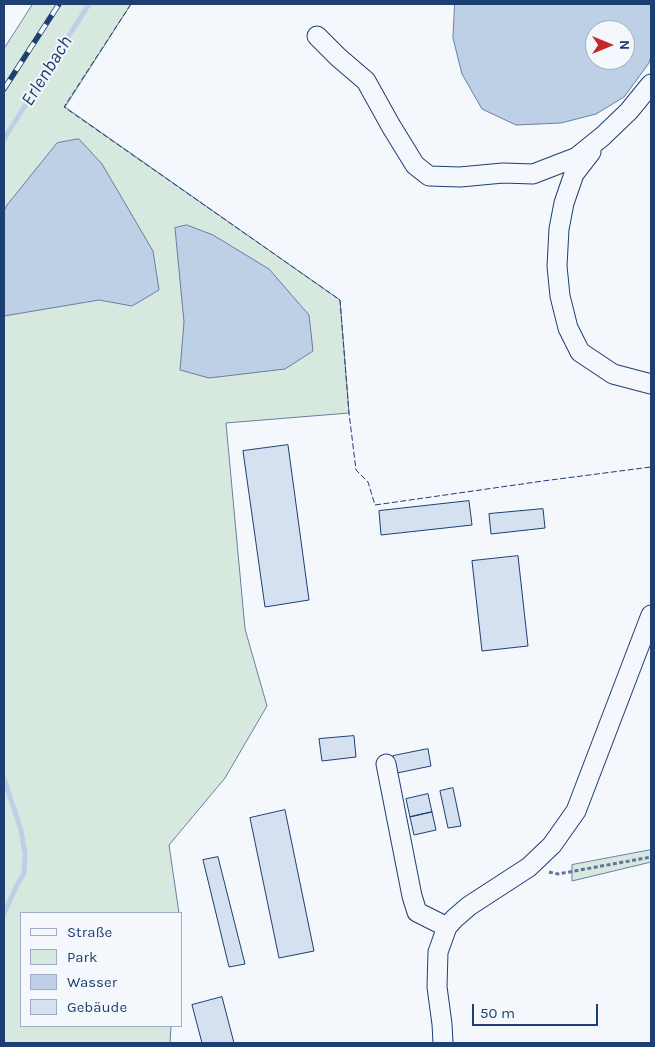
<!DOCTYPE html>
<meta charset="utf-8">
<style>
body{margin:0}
#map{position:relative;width:655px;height:1047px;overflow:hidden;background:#f4f7fb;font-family:Karla,sans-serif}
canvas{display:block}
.frame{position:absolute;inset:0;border:5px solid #1d3f73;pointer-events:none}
.legend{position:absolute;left:20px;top:912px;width:162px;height:115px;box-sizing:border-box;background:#f4f7fb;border:1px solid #9eadc5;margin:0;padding:6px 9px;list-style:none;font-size:15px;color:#1d3f73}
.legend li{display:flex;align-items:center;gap:10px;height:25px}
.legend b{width:25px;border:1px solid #9eadc5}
.north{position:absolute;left:585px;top:20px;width:50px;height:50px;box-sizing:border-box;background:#f4f7fb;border:1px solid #9eadc5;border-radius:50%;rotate:90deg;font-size:14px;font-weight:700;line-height:20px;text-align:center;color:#1d3f73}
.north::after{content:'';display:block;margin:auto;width:18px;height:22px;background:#c62828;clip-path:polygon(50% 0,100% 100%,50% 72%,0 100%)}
.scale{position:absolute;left:472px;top:1004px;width:126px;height:22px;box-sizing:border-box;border:2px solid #1d3f73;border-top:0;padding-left:6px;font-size:15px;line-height:18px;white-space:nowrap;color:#1d3f73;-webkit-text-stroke:4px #f4f7fb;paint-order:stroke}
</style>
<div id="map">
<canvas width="655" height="1047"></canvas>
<div class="frame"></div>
<ul class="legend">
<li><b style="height:6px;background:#f4f7fb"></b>Straße</li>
<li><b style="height:14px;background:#d7e8df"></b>Park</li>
<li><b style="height:14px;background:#bed0e5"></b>Wasser</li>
<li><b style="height:14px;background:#d5e0f0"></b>Gebäude</li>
</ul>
<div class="north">N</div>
<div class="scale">50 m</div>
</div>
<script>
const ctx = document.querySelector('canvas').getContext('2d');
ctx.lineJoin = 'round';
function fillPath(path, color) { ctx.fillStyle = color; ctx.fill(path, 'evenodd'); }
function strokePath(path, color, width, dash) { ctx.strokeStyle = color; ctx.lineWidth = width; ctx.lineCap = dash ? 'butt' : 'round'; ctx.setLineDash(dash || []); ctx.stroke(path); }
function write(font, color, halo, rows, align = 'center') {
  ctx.font = font + ' Karla,sans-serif'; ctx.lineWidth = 4; ctx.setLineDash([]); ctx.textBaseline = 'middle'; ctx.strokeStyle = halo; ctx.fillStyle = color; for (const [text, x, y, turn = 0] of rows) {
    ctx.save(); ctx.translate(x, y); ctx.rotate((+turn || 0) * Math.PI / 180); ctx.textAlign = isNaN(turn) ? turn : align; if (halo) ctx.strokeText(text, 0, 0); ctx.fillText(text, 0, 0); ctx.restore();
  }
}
const green = new Path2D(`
 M 33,4 L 131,4 L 65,107 L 340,300 L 349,413 L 226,423 L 245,629 L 267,706 L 225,778 L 169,845 L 179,913 L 21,913 L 21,1026 L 171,1026 L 170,1043 L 4,1043 L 4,49 Z
 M 651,850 L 651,862 L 572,881 L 572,865 Z`);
const water = new Path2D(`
 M 455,4 L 651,4 L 651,56 L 649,63 L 624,97 L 596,114 L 561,123 L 516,125 L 482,109 L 462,74 L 453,38 ZM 595,30 L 625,30 L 625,60 L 595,60 Z
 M 79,139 L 102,164 L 153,251 L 159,290 L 132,306 L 99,300 L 4,316 L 4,211 L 7,205 L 57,143 Z
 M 187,225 L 213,235 L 269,269 L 309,315 L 313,351 L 285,369 L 209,378 L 180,370 L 184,322 L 175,228 Z`);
const stream = new Path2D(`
 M 4,139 L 89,4
 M 4,779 L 21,830 L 25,854 L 24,873 L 16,887 L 4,914`);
const building = new Path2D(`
 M 288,445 L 309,600 L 265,607 L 243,451 Z
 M 469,501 L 472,525 L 381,535 L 379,511 Z
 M 543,509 L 545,528 L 491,534 L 489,514 Z
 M 518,556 L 528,646 L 482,651 L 472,561 Z
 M 354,736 L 356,757 L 322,761 L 319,739 Z
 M 428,749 L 431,766 L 397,773 L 393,756 Z
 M 453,788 L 461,826 L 448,828 L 440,791 Z
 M 428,794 L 432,812 L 410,817 L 406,799 Z
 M 285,810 L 314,951 L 279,958 L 250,818 Z
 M 432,812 L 436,830 L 414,835 L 410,817 Z
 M 218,857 L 245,964 L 229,967 L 203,860 Z
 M 222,997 L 234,1043 L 202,1043 L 192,1005 Z`);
const path = new Path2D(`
 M 549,872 L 558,874 L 651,857`);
const minor = new Path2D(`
 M 317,36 L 338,57 L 366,81 L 391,126 L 415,165 L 429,176 L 460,177 L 503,173 L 533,174 L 577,157 L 603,136 L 629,111 L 651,84
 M 591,152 L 574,174 L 564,203 L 559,229 L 557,266 L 560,296 L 568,328 L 580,352 L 613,374 L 651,384
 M 386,764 L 412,896 L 417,912 L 447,927
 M 443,1043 L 442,1024 L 437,987 L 438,952 L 447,927 L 454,919 L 469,906 L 529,867 L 552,845 L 576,811 L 651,615`);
const rail = new Path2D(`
 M 4,89 L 59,4`);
const fence = new Path2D(`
 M 131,4 L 64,107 L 340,300 L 349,413 L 356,470 L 368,482 L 375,505 L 543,481 L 651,467`);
const waterNames = [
 ["Erlenbach",47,71,-58]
];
fillPath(green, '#d7e8df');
strokePath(green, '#687fa3', 1);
fillPath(water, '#bed0e5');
strokePath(water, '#687fa3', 1);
strokePath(stream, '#bed0e5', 5);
fillPath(building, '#d5e0f0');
strokePath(building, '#1d3f73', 1);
strokePath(minor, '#1d3f73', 21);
strokePath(path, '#5e769c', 3, [4, 2.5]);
strokePath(minor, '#f4f7fb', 19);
strokePath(rail, '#1d3f73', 5.5);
strokePath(rail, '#f4f7fb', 4, [11]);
strokePath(fence, '#1d3f73', 1, [6, 2.5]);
write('italic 19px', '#1d3f73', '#f4f7fb', waterNames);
</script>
